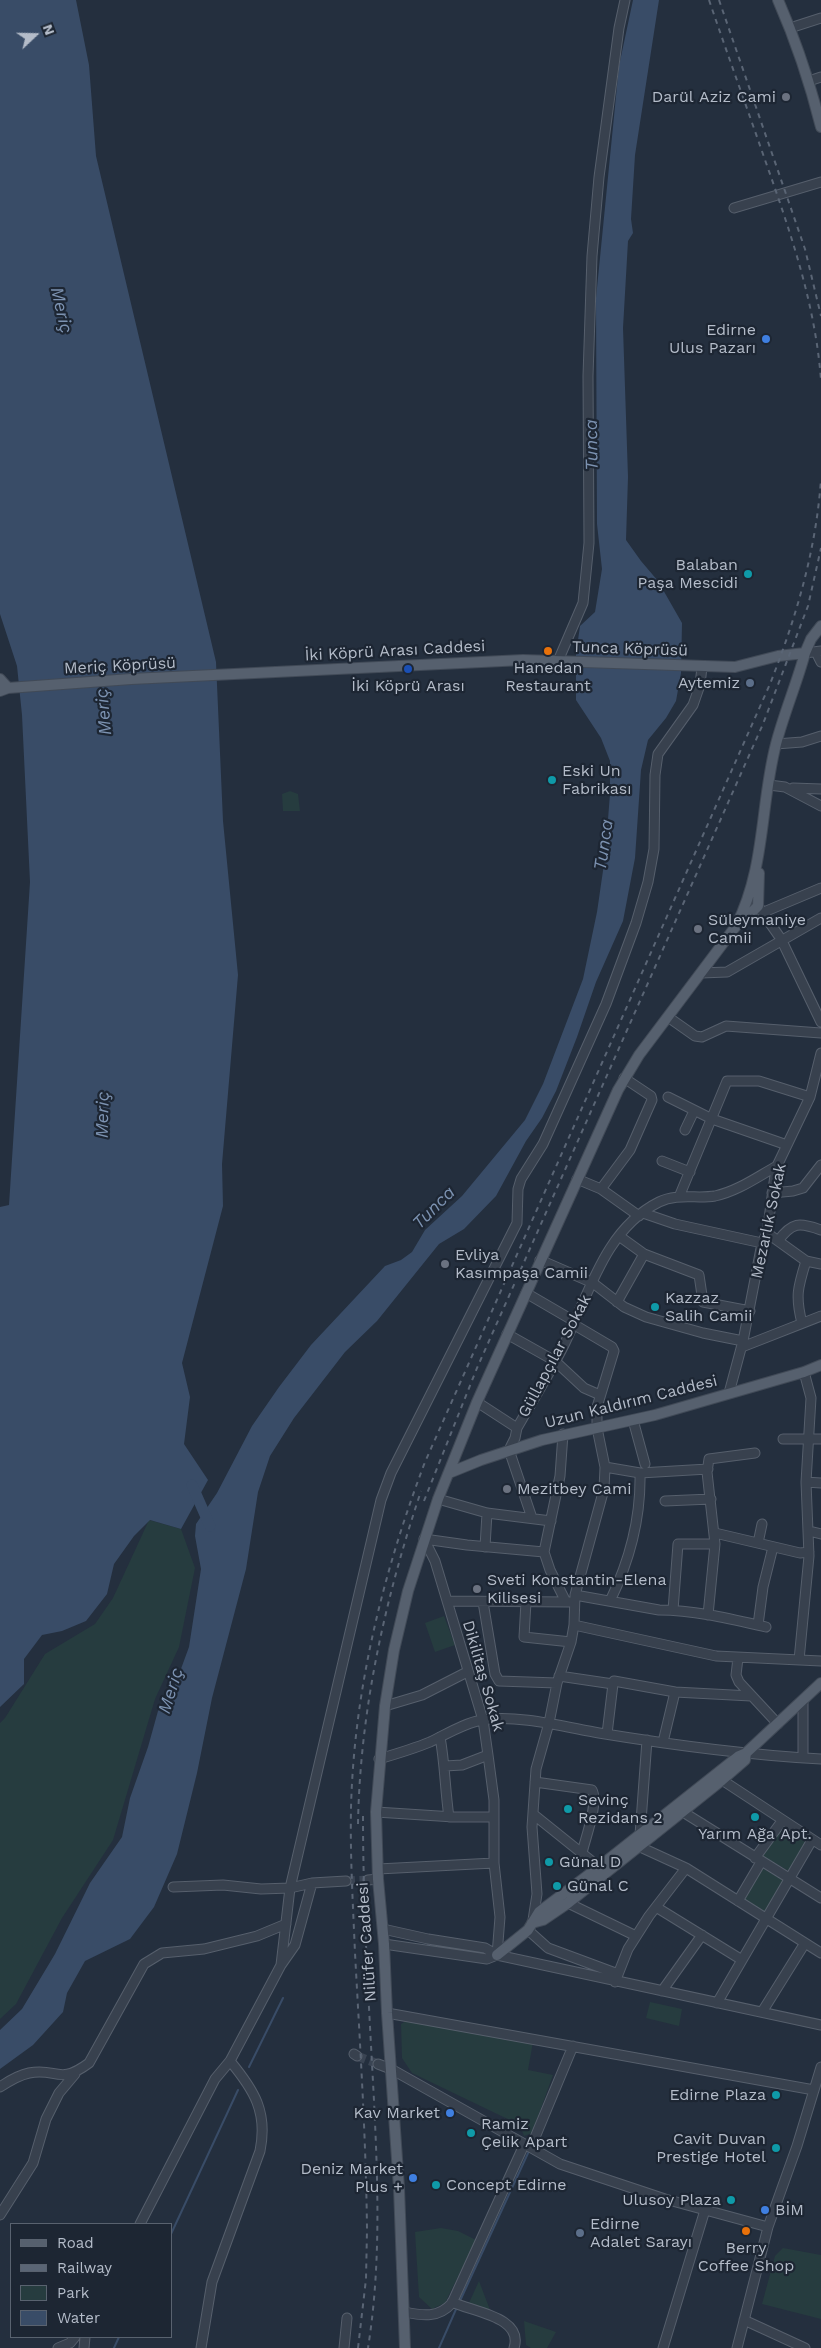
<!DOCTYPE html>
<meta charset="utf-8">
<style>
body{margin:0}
#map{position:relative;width:821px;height:2348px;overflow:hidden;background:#242f3e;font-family:"Work Sans",sans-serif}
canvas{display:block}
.legend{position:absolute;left:10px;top:2223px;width:162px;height:115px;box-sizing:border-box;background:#1d2633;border:1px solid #59626f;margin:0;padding:6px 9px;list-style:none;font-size:15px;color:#b4bcc9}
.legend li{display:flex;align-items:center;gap:10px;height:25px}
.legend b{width:25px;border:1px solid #59626f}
.north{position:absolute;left:10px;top:10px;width:50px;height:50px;-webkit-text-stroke:4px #1d2633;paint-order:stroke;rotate:69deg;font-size:14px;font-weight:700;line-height:20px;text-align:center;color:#b4bcc9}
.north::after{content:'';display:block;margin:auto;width:18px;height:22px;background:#b4bcc9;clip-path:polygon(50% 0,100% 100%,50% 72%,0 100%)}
</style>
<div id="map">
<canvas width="821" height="2348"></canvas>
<ul class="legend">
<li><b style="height:6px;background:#56606e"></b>Road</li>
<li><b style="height:6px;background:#5a6575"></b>Railway</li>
<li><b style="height:14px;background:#263c3f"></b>Park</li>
<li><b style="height:14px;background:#394c67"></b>Water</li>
</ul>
<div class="north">N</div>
</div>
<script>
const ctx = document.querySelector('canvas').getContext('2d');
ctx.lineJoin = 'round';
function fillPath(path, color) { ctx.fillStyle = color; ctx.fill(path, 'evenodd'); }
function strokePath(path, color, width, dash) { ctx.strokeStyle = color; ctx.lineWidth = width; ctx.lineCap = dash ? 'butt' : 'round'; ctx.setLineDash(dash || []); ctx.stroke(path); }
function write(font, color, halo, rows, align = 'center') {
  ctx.font = font + ' "Work Sans",sans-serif'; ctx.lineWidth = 4.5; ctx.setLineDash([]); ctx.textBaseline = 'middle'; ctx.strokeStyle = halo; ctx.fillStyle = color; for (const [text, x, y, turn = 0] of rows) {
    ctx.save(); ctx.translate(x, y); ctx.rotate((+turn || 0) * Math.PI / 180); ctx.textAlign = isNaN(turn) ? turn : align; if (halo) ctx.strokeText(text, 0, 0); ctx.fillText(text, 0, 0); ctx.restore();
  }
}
const green = new Path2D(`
 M 290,791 L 298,794 L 300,811 L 283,811 L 282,794 Z
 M 149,1520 L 181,1529 L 195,1568 L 179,1647 L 155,1699 L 113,1840 L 62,1918 L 16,2004 L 0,2019 L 0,1723 L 5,1718 L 45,1654 L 95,1624 L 113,1598 Z
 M 444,1616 L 455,1645 L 435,1652 L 425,1623 Z
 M 782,1826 L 807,1843 L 789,1871 L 762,1856 Z
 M 762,1868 L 783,1880 L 764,1913 L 744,1900 Z
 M 650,2002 L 682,2009 L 679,2026 L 646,2018 Z
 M 409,2019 L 533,2042 L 528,2070 L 553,2075 L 532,2133 L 524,2136 L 520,2125 L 412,2073 L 402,2058 L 401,2024 Z
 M 441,2228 L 458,2231 L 476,2240 L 445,2303 L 432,2309 L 419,2297 L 415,2232 Z
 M 783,2248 L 821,2255 L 821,2319 L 762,2304 L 775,2256 Z
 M 479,2281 L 490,2310 L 469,2303 Z
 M 524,2321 L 556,2332 L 547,2348 L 531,2348 L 526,2345 Z`);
const water = new Path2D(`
 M 0,0 L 76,0 L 89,65 L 96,156 L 216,662 L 223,821 L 238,975 L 222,1164 L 223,1206 L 182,1363 L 190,1397 L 184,1444 L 208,1480 L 181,1529 L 150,1520 L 134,1536 L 114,1564 L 107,1594 L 86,1621 L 62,1631 L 42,1635 L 24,1659 L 24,1684 L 0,1707 L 0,1207 L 9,1205 L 30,882 L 22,715 L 17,666 L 0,614 Z
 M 633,0 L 659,0 L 635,155 L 631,219 L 633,233 L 628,241 L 623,328 L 628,477 L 626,540 L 641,561 L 658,581 L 682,623 L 681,673 L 676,701 L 666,718 L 648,740 L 641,770 L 635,858 L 623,921 L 596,982 L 577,1037 L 556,1091 L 542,1118 L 526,1141 L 496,1196 L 464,1229 L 439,1244 L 377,1321 L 345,1352 L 294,1418 L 270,1456 L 258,1492 L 246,1569 L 212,1698 L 197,1773 L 177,1854 L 154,1907 L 130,1939 L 85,1961 L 67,1993 L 63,2012 L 33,2045 L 0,2069 L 0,2030 L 22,2009 L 55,1954 L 90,1883 L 122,1837 L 130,1798 L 148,1747 L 158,1711 L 171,1696 L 189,1647 L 201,1569 L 195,1536 L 196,1524 L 217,1493 L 252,1426 L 279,1387 L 311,1345 L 385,1266 L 401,1260 L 412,1252 L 425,1230 L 462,1196 L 525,1120 L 543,1084 L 583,979 L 597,912 L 605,857 L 610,794 L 610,761 L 601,738 L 576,700 L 576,654 L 580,626 L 595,612 L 602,569 L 597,524 L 596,298 L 619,66 Z`);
const stream = new Path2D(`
 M 249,2067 L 283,1998
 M 171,2234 L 238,2090
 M 459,2303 L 529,2151
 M 114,2348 L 119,2337
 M 439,2348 L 457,2307`);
const river = new Path2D(`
 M 192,1485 L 210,1526`);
const minorTunnel = new Path2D(`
 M 346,1881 L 368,1880
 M 357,2056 L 378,2064`);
const minor = new Path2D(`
 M 790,28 L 821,18
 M 809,81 L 821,77
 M 734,208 L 821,182
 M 816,652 L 821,662
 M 805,653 L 821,651
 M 558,661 L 583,603 L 589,543 L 588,376 L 592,256 L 599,177 L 619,28 L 625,0
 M 776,744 L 802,742 L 821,736
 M 769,785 L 785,787 L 821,806
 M 793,788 L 821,789
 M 758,906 L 781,939 L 821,1022
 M 764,912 L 821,888
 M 701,973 L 727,972 L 821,918
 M 668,1017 L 695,1036 L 702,1037 L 726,1026 L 821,1033
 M 668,1097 L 712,1119 L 787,1145
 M 685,1130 L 694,1111
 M 662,1161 L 690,1172
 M 577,1179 L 601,1189 L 639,1216
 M 601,1189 L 630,1150 L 652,1100 L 651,1096 L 624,1078
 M 772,1193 L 793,1191 L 803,1188 L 821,1165
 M 679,1197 L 727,1081 L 759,1081 L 810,1097
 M 643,1213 L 675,1224 L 762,1243
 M 767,1233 L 806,1261 L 821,1264
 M 619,1236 L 644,1254 L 699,1275 L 703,1302 L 750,1311
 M 778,1241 C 792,1222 799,1222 821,1230
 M 540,1260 L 593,1283 L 624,1307 L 646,1317 L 703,1333 L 743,1341
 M 526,1293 L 574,1321
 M 617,1302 L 644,1254
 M 802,1323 C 795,1296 798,1287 806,1261
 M 507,1334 L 555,1361 L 584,1388 L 600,1395
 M 742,1347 L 821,1316
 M 729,1393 L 743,1341 L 762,1243 L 767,1233 L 776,1168 L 810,1097 L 821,1053
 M 477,1402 L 517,1428
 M 633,1420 L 645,1464
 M 563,1434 L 560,1476 L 544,1552 L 550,1570 L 566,1602
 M 783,1439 L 821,1439
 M 605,1467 L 640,1473 L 708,1469
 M 806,1482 L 821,1483
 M 438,1499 L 487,1513 L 551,1521
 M 665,1501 L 711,1499
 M 532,1518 L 509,1450 L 515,1438 L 517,1428 C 533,1400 550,1373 564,1345 C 589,1294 605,1229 659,1202 C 677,1193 697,1199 715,1196 C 738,1191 757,1177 777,1166
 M 809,1531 L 821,1534
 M 715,1533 L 800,1553 L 809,1552
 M 424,1539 L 435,1561 L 483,1720 L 488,1755 L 494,1800 L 494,1863 L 500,1917 L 497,1955
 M 424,1539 L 467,1545 L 544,1552
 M 758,1543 L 762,1524
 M 485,1547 L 487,1513
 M 575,1595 L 659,1610 C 695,1610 731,1619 766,1627
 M 447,1601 L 569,1602
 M 610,1601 C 630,1560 641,1518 640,1473
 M 483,1602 L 495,1674 L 499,1681 L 557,1683
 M 526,1602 L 524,1637 L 571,1642
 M 673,1610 L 678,1544 L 715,1544
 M 708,1615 L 715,1544 L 707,1472 L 709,1459 L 755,1453
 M 574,1625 L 716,1656 L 821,1661
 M 758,1625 L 763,1587 L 773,1547
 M 738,1658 L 736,1675 L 739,1682 L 778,1724
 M 799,1660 L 809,1556 L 806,1482 L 811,1398 L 804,1372
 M 559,1676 L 613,1684 L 607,1734
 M 613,1684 L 614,1681 L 675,1692
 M 385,1706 L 422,1695 L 467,1672
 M 440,1737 C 445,1764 445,1790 449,1817
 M 663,1742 L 675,1692 L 751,1696
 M 803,1758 L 803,1701
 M 379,1759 C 396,1754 413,1749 430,1742 C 447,1734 464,1723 482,1720 C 516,1714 565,1727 599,1733 C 672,1745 747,1755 821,1759
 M 445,1766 L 462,1765 L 488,1755
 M 722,1780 L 821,1845
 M 535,1782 L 592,1790 C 599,1803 585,1839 582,1853
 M 376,1812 L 454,1817 L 494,1817
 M 683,1812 L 821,1898
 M 533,1814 L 599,1867
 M 640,1835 L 647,1740
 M 638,1846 L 686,1868 L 821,1953
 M 755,1858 L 782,1821
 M 378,1869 L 494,1863
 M 368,1880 L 378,1879
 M 173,1887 L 223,1885 L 261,1889 L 290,1888 L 312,1883 L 346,1881
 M 738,1901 L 761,1862
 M 568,1903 L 636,1936
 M 656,1907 L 742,1960
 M 533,1920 L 537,1894 L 532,1827 L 536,1769 L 549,1723 L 557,1683 L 571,1642 L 574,1625 L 575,1595 L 604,1489 L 605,1467 L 597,1428 L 597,1407 L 614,1351 L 612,1347 L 573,1324
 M 383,1929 L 428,1939 L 485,1948 L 497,1955 L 821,2025
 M 528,1930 L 548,1948 L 618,1974
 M 384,1944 L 487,1959 L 497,1955
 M 281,1965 L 290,1888 L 381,1500 L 391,1473 L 517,1223 L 518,1189 L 521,1179 L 543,1144 L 606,1004 L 636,923 L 648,882 L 654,849 L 655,775 L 658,754 L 693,705 L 700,685 L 702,667
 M 615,1982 L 628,1949 L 649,1916 L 686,1868
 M 662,1991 L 702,1935
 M 717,2003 L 812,1840
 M 762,2012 L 805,1943
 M 387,2013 L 814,2090
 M 354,2054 L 357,2056
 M 378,2064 L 391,2069 L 560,2164 L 665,2199 L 768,2227
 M 0,2087 C 9,2081 19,2075 29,2073 C 57,2067 58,2086 89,2063 L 144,1964 L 162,1953 L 204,1949 L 257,1936 L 286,1924
 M 531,2147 L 573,2046
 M 0,2215 L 33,2163 L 46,2119 L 59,2093 L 75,2074
 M 140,2224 L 215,2079 L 230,2061 L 281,1965 L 295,1945 L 312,1883
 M 452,2302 C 473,2312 524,2317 514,2348
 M 405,2312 C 423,2316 439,2318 452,2303 L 524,2145
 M 744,2320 L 805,2348
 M 58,2348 L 70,2343 L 75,2337
 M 84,2348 L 85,2337
 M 201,2348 L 212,2282 L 260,2151 C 268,2112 254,2090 230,2061
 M 344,2348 L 347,2318
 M 663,2348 L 705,2210
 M 737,2348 L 768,2227 L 797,2146 L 821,2067`);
const major = new Path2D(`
 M 778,0 C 796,41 810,83 821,127
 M 0,679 L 8,688
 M 0,691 L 8,688 L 131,679 L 523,660 L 735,667 L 778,656 L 805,653
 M 741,923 L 758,906 L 759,873
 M 449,1473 L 481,1460 L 542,1440 L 655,1415 L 804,1372 L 821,1365
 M 532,1923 L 543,1920 L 568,1903 L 722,1780 L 745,1760 L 746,1753
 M 497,1955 L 528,1930 L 539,1912 L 599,1867 L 739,1756 L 746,1753 L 821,1683
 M 405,2348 L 399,2188 L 387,2013 L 384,1944 L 378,1879 L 376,1812 L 385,1706 L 394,1650 L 408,1591 L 438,1499 L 477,1402 L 618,1090 L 639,1055 L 736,926 C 766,867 760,805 776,744 C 784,713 797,683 805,653 L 811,639 L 821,626`);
const rail = new Path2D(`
 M 709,0 C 727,53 746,105 764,157 C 790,231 815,302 821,380
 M 719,0 L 805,249 L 821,316
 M 424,1501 L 477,1368 L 763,724 L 808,606 L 821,548
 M 363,1816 C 363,1911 369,2006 374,2101 C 378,2184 381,2266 368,2348
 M 358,1824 C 360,1710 385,1599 421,1491
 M 358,2348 L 366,2279 L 367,2230 C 366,2138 360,2045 355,1953 C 353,1905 350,1856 351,1808 C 354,1689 383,1573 425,1462 L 770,684 C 796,618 816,551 821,479`);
const markers = [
 [786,97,5,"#6b7280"],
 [766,339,5,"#3f7fe0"],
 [748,574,5,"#0f9aa8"],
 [548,651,5,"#e8710a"],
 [408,669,5,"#1a4fb4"],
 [750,683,5,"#5c6f8a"],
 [552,780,5,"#0f9aa8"],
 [698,929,5,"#6b7280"],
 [445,1264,5,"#6b7280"],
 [655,1307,5,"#0f9aa8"],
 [507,1489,5,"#6b7280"],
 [477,1589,5,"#6b7280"],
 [568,1809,5,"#0f9aa8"],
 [755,1817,5,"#0f9aa8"],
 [549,1862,5,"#0f9aa8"],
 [557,1886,5,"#0f9aa8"],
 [776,2095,5,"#0f9aa8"],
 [450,2113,5,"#3f7fe0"],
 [471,2133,5,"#0f9aa8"],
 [776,2148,5,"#0f9aa8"],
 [413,2178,5,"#3f7fe0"],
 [436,2185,5,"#0f9aa8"],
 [731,2200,5,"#0f9aa8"],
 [765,2210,5,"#3f7fe0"],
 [746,2231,5,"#e8710a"],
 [580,2233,5,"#5c6f8a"]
];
const poiNames = [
 ["Darül Aziz Cami",776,97,"right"],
 ["Edirne",756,330,"right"],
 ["Ulus Pazarı",756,348,"right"],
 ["Balaban",738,565,"right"],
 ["Paşa Mescidi",738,583,"right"],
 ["Hanedan",548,668,"center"],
 ["Restaurant",548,686,"center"],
 ["Aytemiz",740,683,"right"],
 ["İki Köprü Arası",408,686,"center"],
 ["Eski Un",562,771],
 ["Fabrikası",562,789],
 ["Süleymaniye",708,920],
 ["Camii",708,938],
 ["Evliya",455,1255],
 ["Kasımpaşa Camii",455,1273],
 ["Kazzaz",665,1298],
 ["Salih Camii",665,1316],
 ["Mezitbey Cami",517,1489],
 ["Sveti Konstantin-Elena",487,1580],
 ["Kilisesi",487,1598],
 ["Sevinç",578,1800],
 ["Rezidans 2",578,1818],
 ["Yarım Ağa Apt.",755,1834,"center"],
 ["Günal D",559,1862],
 ["Günal C",567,1886],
 ["Edirne Plaza",766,2095,"right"],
 ["Kav Market",440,2113,"right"],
 ["Ramiz",481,2124],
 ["Çelik Apart",481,2142],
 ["Cavit Duvan",766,2139,"right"],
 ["Prestige Hotel",766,2157,"right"],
 ["Deniz Market",403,2169,"right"],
 ["Plus +",403,2187,"right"],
 ["Concept Edirne",446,2185],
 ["Ulusoy Plaza",721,2200,"right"],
 ["BİM",775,2210],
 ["Edirne",590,2224],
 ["Adalet Sarayı",590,2242],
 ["Berry",746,2248,"center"],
 ["Coffee Shop",746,2266,"center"]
];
const streetNames = [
 ["Tunca Köprüsü",630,649,2],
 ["İki Köprü Arası Caddesi",395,651,-3],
 ["Meriç Köprüsü",120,666,-3],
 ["Mezarlık Sokak",769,1221,-78],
 ["Güllapçılar Sokak",555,1356,-62],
 ["Uzun Kaldırım Caddesi",631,1402,-14],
 ["Dikilitaş Sokak",483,1676,74],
 ["Nilüfer Caddesi",367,1942,-94]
];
const waterNames = [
 ["Meriç",61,310,77],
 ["Tunca",592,445,-91],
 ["Meriç",104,712,-95],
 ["Tunca",604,845,-82],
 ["Meriç",103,1115,-89],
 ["Tunca",434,1208,-45],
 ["Meriç",171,1691,-73]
];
fillPath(green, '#263c3f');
fillPath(water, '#394c67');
strokePath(stream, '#394c67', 2);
strokePath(river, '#394c67', 11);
strokePath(minorTunnel, '#3a4453', 9, [9, 4.5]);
strokePath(minor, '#565f6c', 11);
strokePath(major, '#414a57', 12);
strokePath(minor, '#38414e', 9);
strokePath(major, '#56606e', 10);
strokePath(rail, '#5a6575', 2, [5, 5]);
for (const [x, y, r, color] of markers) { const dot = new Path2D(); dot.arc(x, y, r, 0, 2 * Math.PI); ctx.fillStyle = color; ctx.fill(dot); strokePath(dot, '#1d2633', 2); }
write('16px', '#b4bcc9', '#1d2633', poiNames, 'left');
write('16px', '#b4bcc9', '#1d2633', streetNames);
write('italic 18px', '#7c92b1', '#1d2633', waterNames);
</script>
